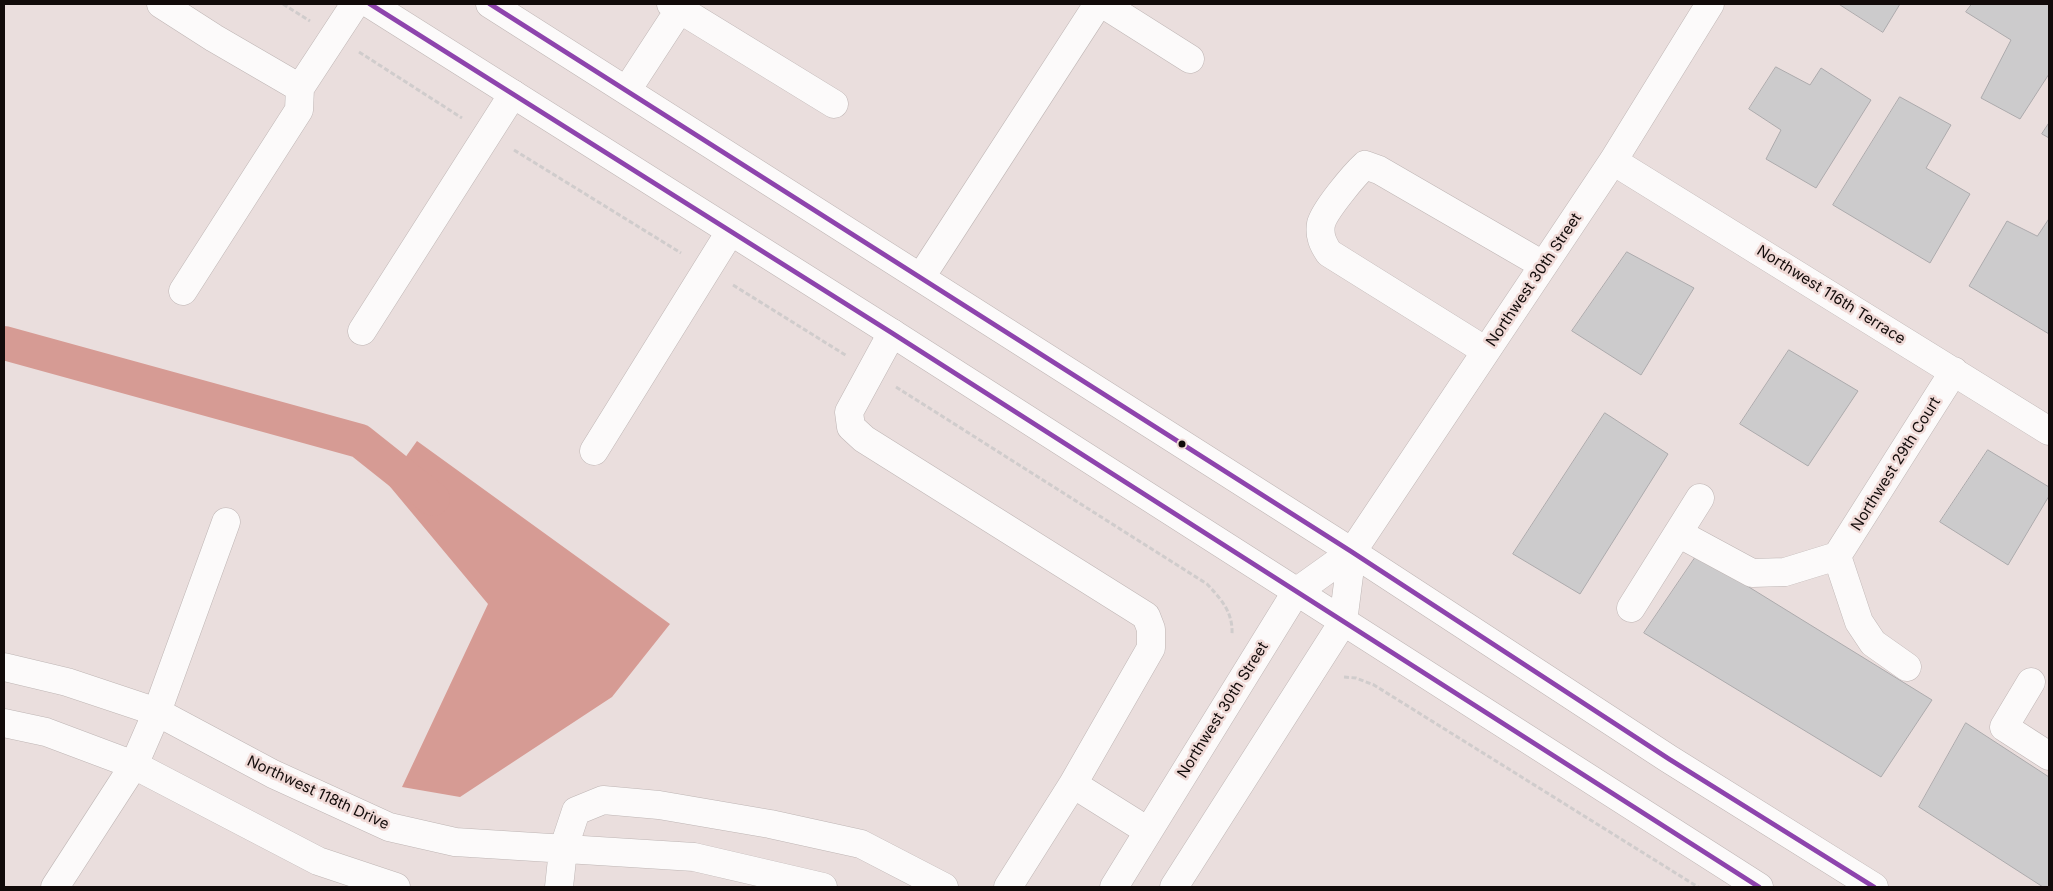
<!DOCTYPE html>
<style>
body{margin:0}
#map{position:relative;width:2053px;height:891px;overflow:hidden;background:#eadedd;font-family:Inter,sans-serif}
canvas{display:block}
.frame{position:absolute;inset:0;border:5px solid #120b0a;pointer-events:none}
</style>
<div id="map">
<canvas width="2053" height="891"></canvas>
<div class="frame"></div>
</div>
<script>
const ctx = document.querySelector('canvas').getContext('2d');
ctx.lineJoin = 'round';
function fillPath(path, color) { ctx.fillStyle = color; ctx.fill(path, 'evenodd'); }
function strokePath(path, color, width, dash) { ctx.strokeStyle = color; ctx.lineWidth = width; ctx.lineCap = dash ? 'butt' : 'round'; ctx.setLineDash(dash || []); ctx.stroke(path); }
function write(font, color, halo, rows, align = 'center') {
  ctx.font = font + ' Inter,sans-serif'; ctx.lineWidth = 5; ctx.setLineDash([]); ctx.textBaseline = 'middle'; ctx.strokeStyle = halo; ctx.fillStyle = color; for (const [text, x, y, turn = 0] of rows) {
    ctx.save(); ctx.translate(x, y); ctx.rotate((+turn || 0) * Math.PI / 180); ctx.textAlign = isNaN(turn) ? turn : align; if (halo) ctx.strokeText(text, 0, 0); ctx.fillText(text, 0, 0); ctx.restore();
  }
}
const water = new Path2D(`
 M 417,441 L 670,624 L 612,697 L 460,797 L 402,787 L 488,604 L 387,483 Z`);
const canal = new Path2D(`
 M 4,343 L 360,441 L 433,499`);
const building = new Path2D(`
 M 1839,4 L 1900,4 L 1883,32 Z
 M 1972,4 L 2049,4 L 2049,74 L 2020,119 L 1981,98 L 2011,40 L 1966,12 Z
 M 1776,67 L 1810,85 L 1821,68 L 1871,100 L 1816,188 L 1766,159 L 1781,130 L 1749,109 Z
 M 1900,97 L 1951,125 L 1926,168 L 1970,194 L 1930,263 L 1833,205 Z
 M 2049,123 L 2049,138 L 2042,134 Z
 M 2049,219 L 2049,334 L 1969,286 L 2007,221 L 2037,236 Z
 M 1627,252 L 1694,288 L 1641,375 L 1572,331 Z
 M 1789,350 L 1858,391 L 1808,466 L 1740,424 Z
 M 1605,413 L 1668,454 L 1580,594 L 1513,554 Z
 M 1988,450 L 2049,487 L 2049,496 L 2008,565 L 1940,522 Z
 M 1697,555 L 1932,700 L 1881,777 L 1644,633 Z
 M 1966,723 L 2049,777 L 2049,887 L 2043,887 L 1919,807 Z`);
const path = new Path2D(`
 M 283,4 L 310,21
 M 359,52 L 462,118
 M 514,150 L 681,253
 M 733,285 L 847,356
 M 896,387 L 1207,584 C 1221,599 1233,612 1232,634
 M 1344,677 L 1356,678 L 1374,685 L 1698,887`);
const minor = new Path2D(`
 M 161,4 L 214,38 L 300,88 L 355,4
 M 671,4 L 834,104
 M 1103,4 L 1190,59
 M 627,90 L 683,4
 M 1613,161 L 2049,431
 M 921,277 L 1098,4
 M 183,291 L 299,110 L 300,88
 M 362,331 L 513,94
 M 892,333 L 849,412 L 851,427 L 864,439 L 1146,616 L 1151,629 L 1151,648 L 1073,784 L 1148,831
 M 1486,351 L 1329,253 C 1323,244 1319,236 1321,224 C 1324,211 1354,175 1365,165 L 1379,170 L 1543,265
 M 594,451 L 730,232
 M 1678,533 L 1752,573 L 1785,572 L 1837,556
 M 1837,556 L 1954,371
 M 1837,556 L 1859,622 L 1873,643 L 1907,667
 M 1631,608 L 1700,498
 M 4,667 L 67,682 L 157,712 L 273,774 L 389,827 L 455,842 L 694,857 L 823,887
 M 2031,682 L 2004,727 L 2049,756
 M 4,723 L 46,732 L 134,765 L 318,861 L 396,887
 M 55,887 L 134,765 L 157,712 L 226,522
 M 559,887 L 563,850 L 576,811 L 603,800 L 659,805 L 770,824 L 861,844 L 944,887
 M 1008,887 L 1073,784
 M 1114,887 L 1296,592 L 1352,552 L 1613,161 L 1710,4
 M 1174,887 L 1343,622 L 1352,552`);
const major = new Path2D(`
 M 370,4 L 892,333 L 1759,887
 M 490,4 L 1352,552 L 1669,759 L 1874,887`);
const bus1 = new Path2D(`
 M 370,4 L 892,333 L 1759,887
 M 490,4 L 1352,552 L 1669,759 L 1874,887`);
const markers = [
 [1182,444,4.5,"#120b0a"]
];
const streetNames = [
 ["Northwest 30th Street",1534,280,-56],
 ["Northwest 116th Terrace",1831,295,32],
 ["Northwest 29th Court",1896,464,-58],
 ["Northwest 30th Street",1223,710,-58],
 ["Northwest 118th Drive",318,793,25]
];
fillPath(water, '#d69b94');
strokePath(canal, '#d69b94', 34);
fillPath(building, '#cccbcc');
strokePath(building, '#acaaac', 1);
strokePath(minor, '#beb5b4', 29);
strokePath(major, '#beb5b4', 29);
strokePath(path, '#d0cccc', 3, [5, 2.5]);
strokePath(minor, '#fcfafa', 28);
strokePath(major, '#fcfafa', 28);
strokePath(bus1, '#8e44ad', 5);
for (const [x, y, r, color] of markers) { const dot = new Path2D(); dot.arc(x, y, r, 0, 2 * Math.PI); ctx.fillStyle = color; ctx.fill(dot); strokePath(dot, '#f0dad7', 2); }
write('15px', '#120b0a', '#f0dad7', streetNames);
</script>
